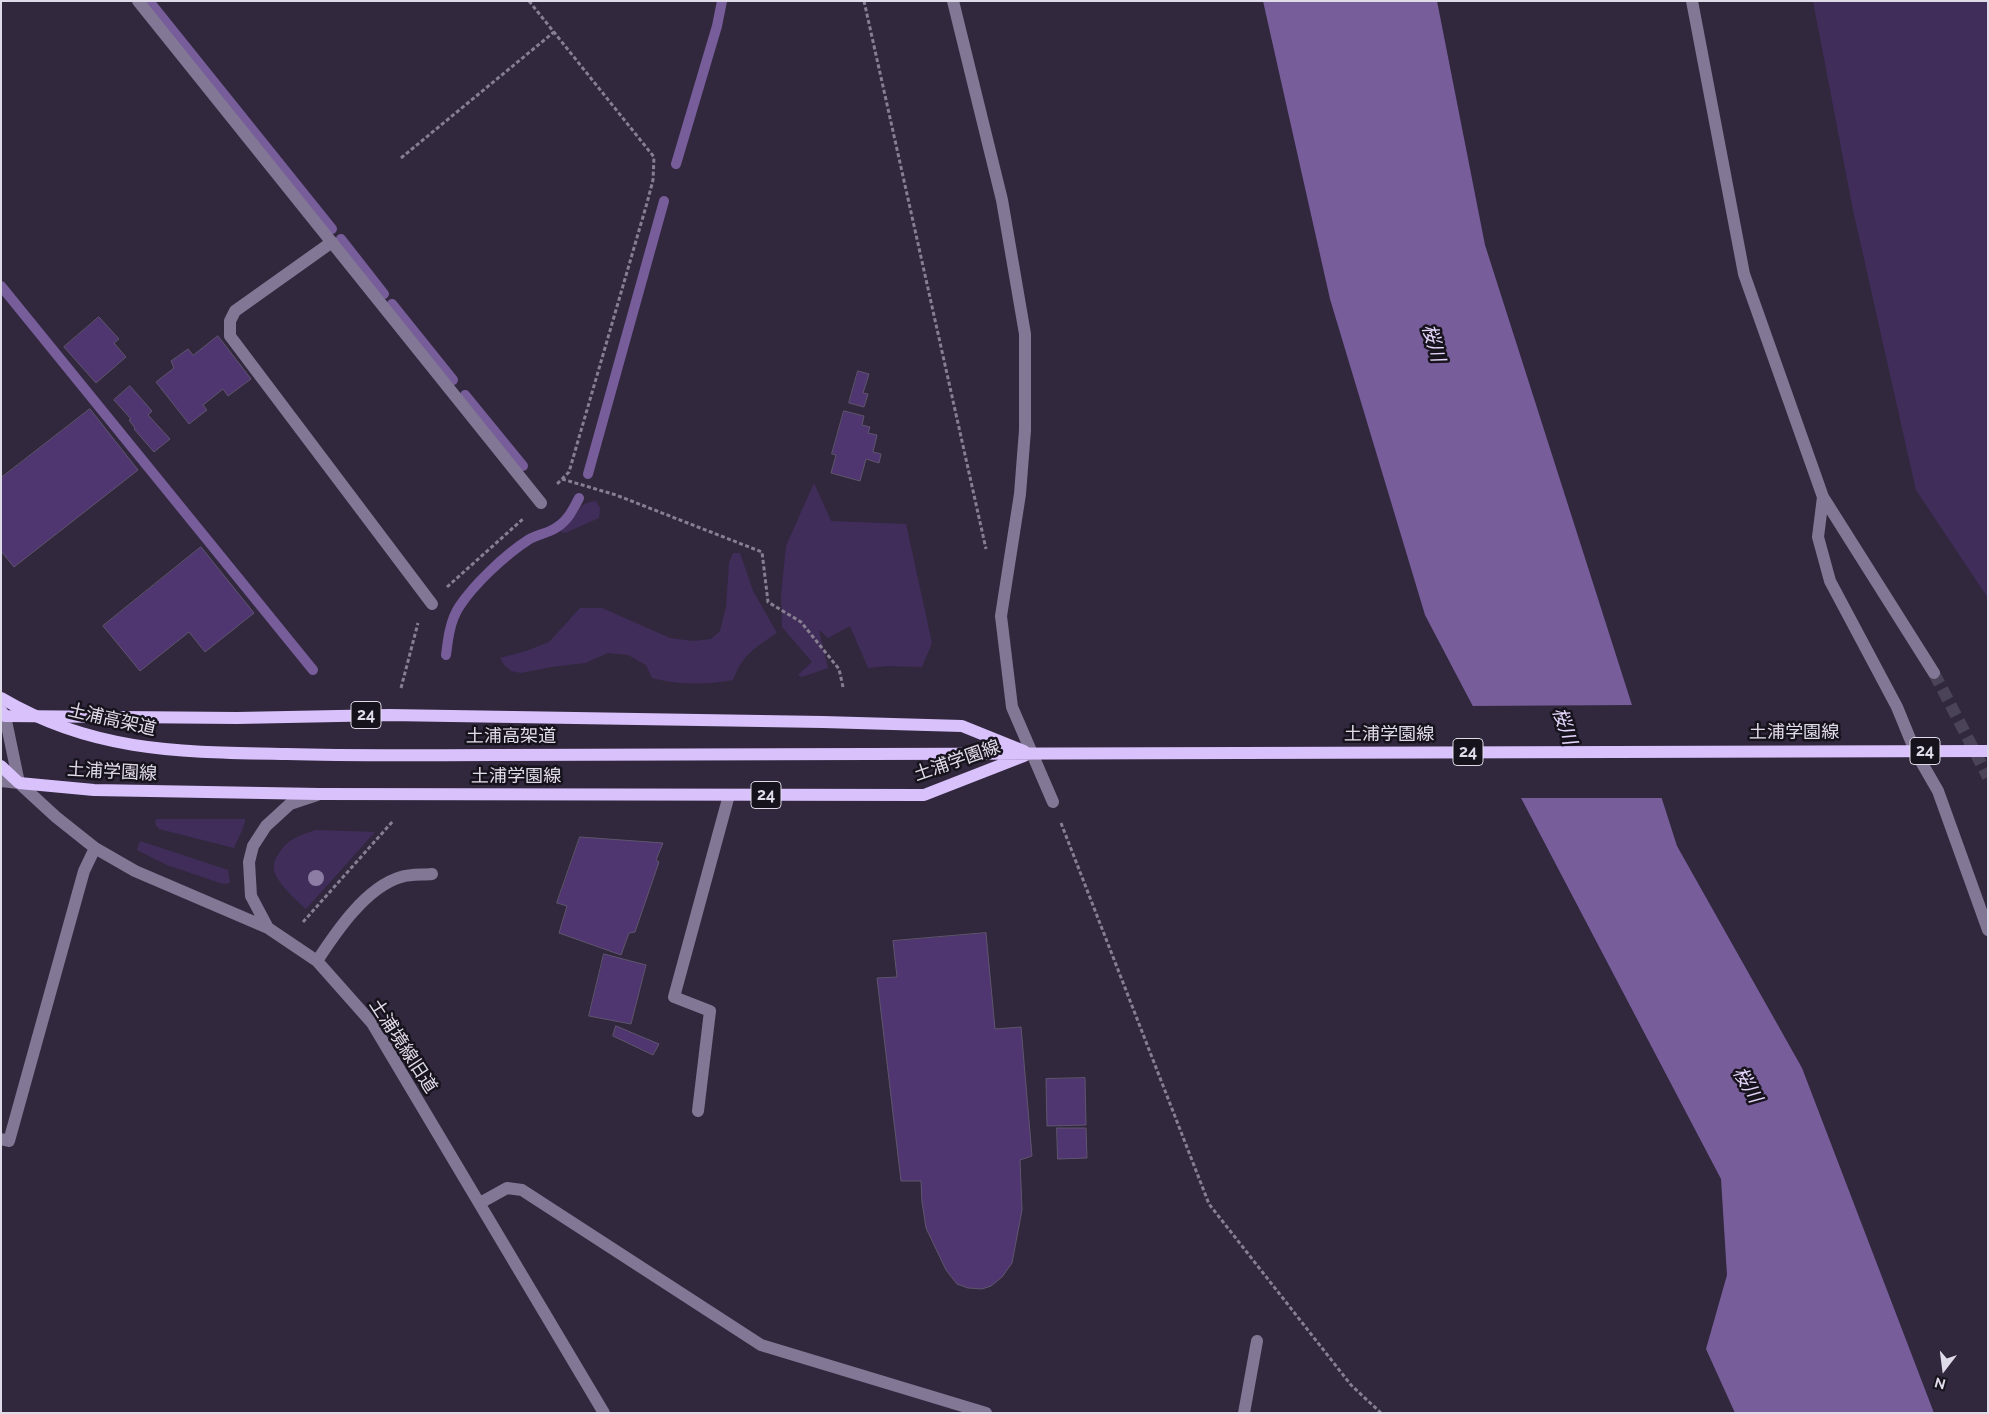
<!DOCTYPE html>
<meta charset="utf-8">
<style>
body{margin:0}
#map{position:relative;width:1989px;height:1414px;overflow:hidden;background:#31283e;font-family:Raleway,sans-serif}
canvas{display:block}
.frame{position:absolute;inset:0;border:2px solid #e0dbe9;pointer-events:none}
.north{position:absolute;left:1919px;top:1344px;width:50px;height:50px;-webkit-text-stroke:4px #17131d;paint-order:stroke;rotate:195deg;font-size:14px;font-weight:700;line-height:20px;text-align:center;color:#e0dbe9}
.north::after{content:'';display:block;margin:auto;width:18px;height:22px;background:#e0dbe9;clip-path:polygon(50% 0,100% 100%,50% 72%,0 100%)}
</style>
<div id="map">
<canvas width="1989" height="1414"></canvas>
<div class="frame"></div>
<div class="north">N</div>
</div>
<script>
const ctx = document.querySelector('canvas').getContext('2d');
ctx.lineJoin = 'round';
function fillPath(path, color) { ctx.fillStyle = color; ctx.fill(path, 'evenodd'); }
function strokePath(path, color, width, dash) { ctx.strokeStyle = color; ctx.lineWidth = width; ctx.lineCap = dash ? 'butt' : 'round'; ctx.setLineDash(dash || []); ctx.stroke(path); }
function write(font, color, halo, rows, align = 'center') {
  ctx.font = font + ' Raleway,"Noto Sans JP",sans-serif'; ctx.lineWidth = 5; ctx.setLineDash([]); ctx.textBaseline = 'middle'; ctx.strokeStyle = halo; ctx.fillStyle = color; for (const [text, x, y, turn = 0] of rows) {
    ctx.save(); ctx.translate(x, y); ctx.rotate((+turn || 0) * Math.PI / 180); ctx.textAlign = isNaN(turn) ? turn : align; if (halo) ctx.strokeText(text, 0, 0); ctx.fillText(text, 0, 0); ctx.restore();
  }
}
const green = new Path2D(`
 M 1813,1 L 1988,1 L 1988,598 L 1916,490 L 1853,210 Z
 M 814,483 L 831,521 L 906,524 L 932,643 L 922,667 L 887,666 L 868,668 L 850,626 L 828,638 L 819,630 L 828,668 L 802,677 L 798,675 L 812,662 L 782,627 L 781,595 L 786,546 Z
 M 596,501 L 600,508 L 599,518 L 565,533 L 558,531 C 562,526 567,524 571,520 C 582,510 578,503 596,501 Z
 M 733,553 L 740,553 L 753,591 L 777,633 C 756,647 742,655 733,680 C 707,685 679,685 652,678 L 646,665 L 628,655 L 608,653 L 585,663 L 551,667 L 521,673 L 511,671 L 505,666 L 500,658 L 526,651 L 549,642 L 580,608 L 602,608 L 670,638 L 693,641 L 711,639 L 720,631 L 726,607 L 729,563 Z
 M 156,819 L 245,819 C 245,828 237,839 234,848 L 159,829 L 155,824 Z
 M 316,830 L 375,832 L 306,909 C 296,900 277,883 274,870 C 273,865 275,859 278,855 C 286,840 299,835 316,830 Z
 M 140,841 L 228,870 L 230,883 L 223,884 L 167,865 L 137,850 Z`);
const water = new Path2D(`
 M 1263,1 L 1437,1 L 1485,245 L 1677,846 L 1802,1068 L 1934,1413 L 1735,1413 L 1706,1349 L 1727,1275 L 1721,1179 L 1425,615 L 1330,299 Z`);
const pier = new Path2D(`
 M 1634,705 L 1664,798 L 1519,798 L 1470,706 Z`);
const stream = new Path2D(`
 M 149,1 L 332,229
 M 676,164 L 717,26 L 722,1
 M 341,239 L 384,294
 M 1,286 L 313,670
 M 392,304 L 453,380
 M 465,395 L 523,466
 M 588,474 L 664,201
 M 446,655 C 448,639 450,621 459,607 C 474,584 505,555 528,540 C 534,536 543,534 550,531 C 566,524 572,512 579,498`);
const building = new Path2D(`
 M 99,317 L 119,339 L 114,343 L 126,357 L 96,383 L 64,347 Z
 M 218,336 L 251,379 L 228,396 L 223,389 L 203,405 L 207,410 L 189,424 L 156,382 L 174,368 L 171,361 L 188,349 L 193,355 Z
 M 858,371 L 869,374 L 863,393 L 868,394 L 864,407 L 849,403 Z
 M 130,386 L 152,411 L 148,415 L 170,439 L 154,452 L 134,429 L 135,428 L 129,420 L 131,419 L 114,400 Z
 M 90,409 L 138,470 L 14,567 L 1,551 L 1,478 Z
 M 844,411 L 864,416 L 862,425 L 870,427 L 868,433 L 877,435 L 873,452 L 881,454 L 879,463 L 866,459 L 860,481 L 831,473 L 836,455 L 832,454 Z
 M 201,547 L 254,613 L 205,652 L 189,632 L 140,671 L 103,626 Z
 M 580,837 L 663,843 L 656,860 L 659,862 L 635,932 L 629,933 L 621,955 L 559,933 L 567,906 L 557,903 Z
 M 986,933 L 995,1029 L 1021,1027 L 1032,1156 L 1020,1160 L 1022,1210 L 1012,1263 L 1002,1277 L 991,1286 L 982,1289 L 968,1288 L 957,1284 L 946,1270 L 926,1228 L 922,1202 L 921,1181 L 901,1181 L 877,978 L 897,977 L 893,941 Z
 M 604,954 L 646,965 L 631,1024 L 589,1016 Z
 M 616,1026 L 659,1044 L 653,1055 L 613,1036 Z
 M 1085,1078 L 1086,1125 L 1047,1126 L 1046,1079 Z
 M 1057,1128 L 1086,1128 L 1087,1158 L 1058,1159 Z`);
const minorTunnel = new Path2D(`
 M 1934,673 L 1988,777`);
const path = new Path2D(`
 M 529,1 L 654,157 L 653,180 L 647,203 L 569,472 L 556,485
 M 864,1 L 986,549
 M 401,158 L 554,32
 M 562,479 L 616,495 L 762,552 L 768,602 L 801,622 L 839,669 L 843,687
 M 447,587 L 524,518
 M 401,688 L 418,623
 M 1061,823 L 1209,1204 L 1351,1385 L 1381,1413
 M 303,922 L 393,821`);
const minor = new Path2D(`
 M 138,1 L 541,503
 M 953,1 L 1002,200 L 1025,334 L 1025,430 L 1020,494 L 1001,616 L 1012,707 L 1053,802
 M 1692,1 L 1744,274 L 1823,497 L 1934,673
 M 332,242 L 235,311 L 230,321 L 230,336 L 432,604
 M 1823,497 L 1818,537 L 1830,581 L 1897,707 L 1915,751 L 1938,791 L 1988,930
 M 1,716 L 5,716 L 19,783 L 56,817 L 95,848 L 135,871 L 268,928 L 317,961 L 372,1023 L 604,1413
 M 1,781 L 19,783
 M 268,928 L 251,896 L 249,862 L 253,846 L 266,826 L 290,804 L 317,795
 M 317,961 C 336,932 366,887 401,877 C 410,874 422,875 432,874
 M 698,1111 L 710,1011 L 674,997 L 729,795
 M 1,1139 L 9,1141 L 84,871 L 95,848
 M 480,1203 L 507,1188 L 522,1190 L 761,1345 L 986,1413
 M 1244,1413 L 1257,1341`);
const major = new Path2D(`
 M 1,711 L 5,716 L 237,718 L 389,715 L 823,722 L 962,726 L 1024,751
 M 495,755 L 1988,751
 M 1,766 L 19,783 L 94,790 L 319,794 L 924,795 L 1024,756`);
const majorBridge = new Path2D(`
 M 1,698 C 94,753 182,752 287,754 C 356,756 425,755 495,755`);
const trees = [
 [316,878]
];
const shields = [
 [366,715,30],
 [1925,751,30],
 [1468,752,30],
 [766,795,30]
];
const shieldNames = [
 ["24",366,715],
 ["24",1925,751],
 ["24",1468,752],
 ["24",766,795]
];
const streetNames = [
 ["土浦高架道",112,720,13],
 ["土浦学園線",1794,733],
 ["土浦学園線",1389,735],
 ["土浦高架道",511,737],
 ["土浦学園線",957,761,-19],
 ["土浦学園線",112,772,3],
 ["土浦学園線",516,777],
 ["土浦境線旧道",403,1046,57]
];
const waterNames = [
 ["桜川",1433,343,74],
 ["桜川",1564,726,71],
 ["桜川",1747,1085,60]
];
fillPath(green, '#412d5a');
fillPath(water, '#785d9b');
fillPath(pier, '#31283e');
strokePath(stream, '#785d9b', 10);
fillPath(building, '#503670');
strokePath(building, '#5f556d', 1);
strokePath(minorTunnel, '#4b4358', 12, [12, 6]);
strokePath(path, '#867f91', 3, [4, 2.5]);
strokePath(minor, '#827794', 12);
strokePath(major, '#d9c1fc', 12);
strokePath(majorBridge, '#d9c1fc', 12);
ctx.fillStyle = '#8d7da5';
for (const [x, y] of trees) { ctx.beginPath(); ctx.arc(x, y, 8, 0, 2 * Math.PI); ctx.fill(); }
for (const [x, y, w] of shields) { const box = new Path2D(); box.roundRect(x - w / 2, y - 13.5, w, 27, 4); ctx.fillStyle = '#17131d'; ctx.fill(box); strokePath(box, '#e0dbe9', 1); }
write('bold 16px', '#e0dbe9', null, shieldNames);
write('18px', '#e0dbe9', '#17131d', streetNames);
write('italic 19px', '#e5d6fb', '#17131d', waterNames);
</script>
